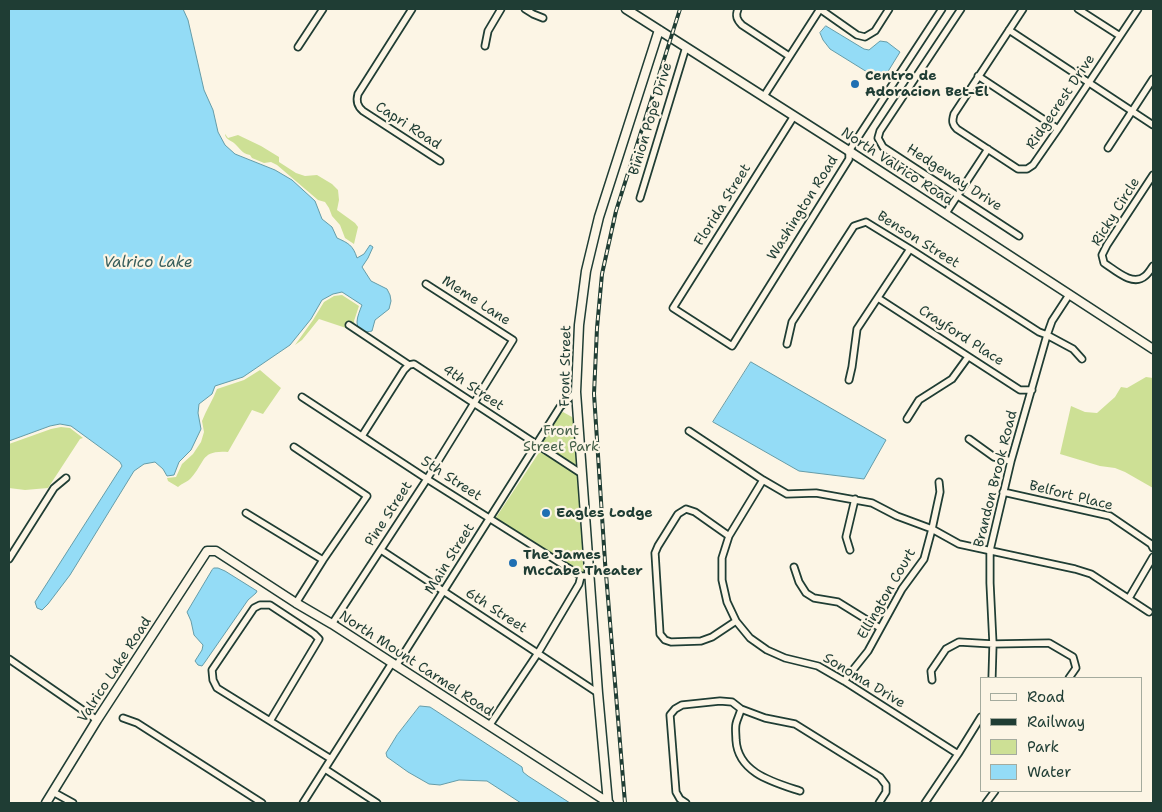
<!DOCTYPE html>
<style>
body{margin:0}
#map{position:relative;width:1162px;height:812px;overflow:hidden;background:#fcf5e5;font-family:"Shantell Sans",sans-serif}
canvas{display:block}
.frame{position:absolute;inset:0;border:10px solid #1f3d34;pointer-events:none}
.legend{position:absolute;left:980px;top:677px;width:162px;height:115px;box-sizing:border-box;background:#fcf5e5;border:1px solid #a4ab9e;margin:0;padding:6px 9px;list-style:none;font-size:15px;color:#1f3d34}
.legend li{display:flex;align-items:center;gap:10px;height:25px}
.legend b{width:25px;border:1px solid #a4ab9e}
</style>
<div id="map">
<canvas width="1162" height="812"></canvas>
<div class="frame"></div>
<ul class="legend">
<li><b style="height:6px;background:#fcf5e5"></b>Road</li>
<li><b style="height:6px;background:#1f3d34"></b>Railway</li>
<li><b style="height:14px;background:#cde095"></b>Park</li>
<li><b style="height:14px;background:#94dcf6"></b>Water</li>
</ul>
</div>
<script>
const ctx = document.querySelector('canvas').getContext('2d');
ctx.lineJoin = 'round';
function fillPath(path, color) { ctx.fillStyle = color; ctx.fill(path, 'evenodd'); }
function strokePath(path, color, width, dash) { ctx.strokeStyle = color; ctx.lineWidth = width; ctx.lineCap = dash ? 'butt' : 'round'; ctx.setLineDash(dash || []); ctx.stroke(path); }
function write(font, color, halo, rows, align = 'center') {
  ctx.font = font + ' "Shantell Sans",sans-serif'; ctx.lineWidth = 4.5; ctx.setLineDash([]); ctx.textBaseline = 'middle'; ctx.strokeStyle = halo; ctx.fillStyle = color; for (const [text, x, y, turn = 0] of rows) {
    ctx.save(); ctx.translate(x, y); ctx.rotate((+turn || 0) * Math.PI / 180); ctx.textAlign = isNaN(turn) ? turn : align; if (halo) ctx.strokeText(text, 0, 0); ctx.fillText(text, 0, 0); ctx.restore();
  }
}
const green = new Path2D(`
 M 225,134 L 228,138 L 238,135 L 261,146 L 279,157 L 279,162 L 296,173 L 305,176 L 317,175 L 332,184 L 338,190 L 339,200 L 337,210 L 355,223 L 358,227 L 354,244 L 345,238 L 340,225 L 332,216 L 329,208 L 325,202 L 318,200 L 277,165 L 271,162 L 264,163 L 252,158 L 250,155 C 241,153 241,149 234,143 C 230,140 227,140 225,135 Z
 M 342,295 L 359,306 L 354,321 L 355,326 L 348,321 L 345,326 L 349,329 L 319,319 L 302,340 L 295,345 L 313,320 L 324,302 L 334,296 Z
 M 260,370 L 281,388 L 263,414 L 252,410 L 228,452 C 200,450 206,462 191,478 C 188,482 182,483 178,487 L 168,481 L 167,478 L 176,477 L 182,464 L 193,454 L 201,442 L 204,432 L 202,421 C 206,410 213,400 217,389 L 244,380 Z
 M 1146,377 L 1153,378 L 1153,488 L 1125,472 L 1115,468 L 1100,466 L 1060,454 L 1071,406 L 1085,412 L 1097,413 L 1115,397 L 1121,387 L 1127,388 Z
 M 563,412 L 572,417 L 574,421 L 577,461 L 576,464 L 573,464 L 544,447 L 542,444 C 543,435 555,416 563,412 Z
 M 61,427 L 70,428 L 83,438 L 80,439 L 48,488 L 25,490 L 9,488 L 9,444 L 51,429 Z
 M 540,451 L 579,476 L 586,573 L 579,572 L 495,519 Z`);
const water = new Path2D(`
 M 9,9 L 183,9 L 188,20 L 204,90 L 213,110 L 218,132 L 225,145 L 235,154 L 275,170 L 292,180 L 315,201 L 322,219 L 332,227 L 337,238 C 348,243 353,245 357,258 L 364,254 L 370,245 L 373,247 L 368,258 L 362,267 L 371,281 L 387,289 L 390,295 L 391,301 L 389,309 L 375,320 L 372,331 C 365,333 357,331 357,322 C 357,317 360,310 362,305 L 342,292 L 333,294 L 322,300 L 311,319 L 290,345 L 243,377 L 215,386 L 212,394 L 199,404 L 198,413 L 201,429 L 191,450 L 179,462 L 174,475 L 167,476 L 163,469 L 155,462 L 144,464 L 134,471 L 70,575 L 48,604 L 42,610 L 37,608 L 35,602 L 122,466 L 120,462 L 108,453 L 71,426 L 60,424 L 50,426 L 9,441 Z
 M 826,26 L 864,49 L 869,50 L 880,41 L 887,42 L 900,52 L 884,78 L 880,80 L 830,49 L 823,40 L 820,33 Z
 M 751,362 L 886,440 L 864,479 L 799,471 L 713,422 Z
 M 214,568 L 218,568 L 225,571 L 257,591 L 256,593 L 248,600 L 205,662 L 202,666 L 198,665 L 195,661 L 202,650 L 203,645 L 194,635 L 191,621 L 187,612 L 212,570 Z
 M 420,706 L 430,707 L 519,765 L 522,767 L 523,772 L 528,776 L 570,803 L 521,803 L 487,781 L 459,780 L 440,785 L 429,784 L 408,772 L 387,757 L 386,753 L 397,735 Z`);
const street = new Path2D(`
 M 412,9 L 358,94 C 356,101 357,106 363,111 L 440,161
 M 525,9 L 533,14 L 543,18
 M 738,9 C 735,16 737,20 742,25 L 789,56
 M 961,9 L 880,131 L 878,138 L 883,147 L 1019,236
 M 1023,9 L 954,114 C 952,121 952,124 957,129 L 1018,169 L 1027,169 L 1033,165 L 1058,129 L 1138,9
 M 1078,9 L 1120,36
 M 1009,30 L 1153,125
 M 485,46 L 488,31 L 501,9
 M 298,47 L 323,9
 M 978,76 L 1058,129
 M 764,96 L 820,9 L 857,35 L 865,37 L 875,31 L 889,9
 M 794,116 L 673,308 L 732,346 L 849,159 L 849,151 L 942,9
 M 1108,148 L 1153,79
 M 1153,175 L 1107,245 L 1102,255 L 1104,263 C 1115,270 1133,287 1145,276 C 1148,274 1151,269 1153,266
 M 640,198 L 686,47
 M 946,213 L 988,149
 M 878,298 L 1020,390 L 1032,390
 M 349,325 L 409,365 L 414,364 L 582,474
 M 787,344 L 792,322 L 854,226 L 866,222 L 910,249 L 1039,332 L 1047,335 L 1073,349 L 1082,359
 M 849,380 L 852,367 L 857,329 L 910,249
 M 302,397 L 427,479 L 581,576 L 590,576
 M 907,419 L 919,400 L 952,379 L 968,357
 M 689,431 L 763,480 L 787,494 L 816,493 L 872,503 L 897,516 L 932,529 L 959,544 L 1075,569 L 1091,574 L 1149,612
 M 362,436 L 404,370 L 409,365
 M 969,439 L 994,457 L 1011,461
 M 294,447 L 367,496 L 323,560 L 296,603
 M 763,480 L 729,536 L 722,558 L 722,580 L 727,602 L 736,621 L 750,638 L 767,650 L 785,658 L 818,666 L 844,681 L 958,754
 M 1003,492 L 1110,516 L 1151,544 L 1153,548
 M 246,513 L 323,560
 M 729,536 L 695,512 L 686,509 L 678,514 L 658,546 L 655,553 L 660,634 L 665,640 L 671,642 L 701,641 L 712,637 L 736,621
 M 381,550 C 453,598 526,645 598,693
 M 850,550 L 846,537 L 855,499
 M 9,559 L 54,488 L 66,478
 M 794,567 L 799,582 L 806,593 L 814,598 L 838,602 L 880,628
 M 1129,598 L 1153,557
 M 332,624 L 427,479 L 513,340 L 426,284
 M 9,659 L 97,720
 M 396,666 L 560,407 L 576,392
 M 992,678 L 993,644 L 990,583 L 990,550 L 1011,461 L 1047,335 L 1052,321 L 1069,295
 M 932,680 L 931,671 L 946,649 L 959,642 L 993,644 L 1049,643 L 1073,657 L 1076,668 L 1069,678
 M 844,681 L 868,651 L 902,589 L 924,559 L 932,529 L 940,492 L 939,482
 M 741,709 C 740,714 737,719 736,724 C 735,729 736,735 736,740 C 738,773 773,782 800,791
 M 123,718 L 137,723 L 262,803
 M 270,721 L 319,639 L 314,634 L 270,605 L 260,605 L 254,608 L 212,670 L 213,680 L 217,688 L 331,759
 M 489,726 L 538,653 L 579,584 L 581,576
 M 325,769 L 377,803
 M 53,792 L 73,803
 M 303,803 L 392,663
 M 686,803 L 680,799 L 676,792 L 670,715 L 675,709 L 682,705 L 720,701 L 732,702 L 741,709 L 765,718 L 795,724 L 880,777 L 886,785 L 886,792 L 879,803
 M 925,803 L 958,754 L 981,717
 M 986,803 L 995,791`);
const secondary = new Path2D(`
 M 626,9 L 849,151 L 1153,349
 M 46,803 L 97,720 L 207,551 L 216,551 L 296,603 L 332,624 L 609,803
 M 608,803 L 598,693 L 576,392 L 579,325 L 586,271 L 599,217 L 659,30`);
const rail = new Path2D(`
 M 625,803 L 605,562 L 594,394 L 597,328 L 602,274 L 616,211 L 680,9`);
const markers = [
 [855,84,5,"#1f6fb2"],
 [546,513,5,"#1f6fb2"],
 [513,563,5,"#1f6fb2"]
];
const poiNames = [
 ["Centro de",865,76],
 ["Adoracion Bet-El",865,92],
 ["Eagles Lodge",556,513],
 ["The James",523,555],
 ["McCabe Theater",523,571]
];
const streetNames = [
 ["Ridgecrest Drive",1061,102,-56],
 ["Binion Pope Drive",651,119,-73],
 ["Capri Road",408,126,33],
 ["North Valrico Road",897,167,33],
 ["Hedgeway Drive",954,178,33],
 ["Florida Street",723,205,-58],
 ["Washington Road",803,208,-58],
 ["Ricky Circle",1116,212,-58],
 ["Benson Street",918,240,32],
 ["Meme Lane",476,301,33],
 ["Crayford Place",961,336,33],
 ["Front Street",566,366,-89],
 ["4th Street",473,388,34],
 ["5th Street",451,479,33],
 ["Brandon Brook Road",996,479,-76],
 ["Belfort Place",1071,496,14],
 ["Pine Street",389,514,-57],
 ["Main Street",450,559,-58],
 ["Ellington Court",887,594,-60],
 ["6th Street",496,611,33],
 ["North Mount Carmel Road",416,664,33],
 ["Valrico Lake Road",115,670,-57],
 ["Sonoma Drive",864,681,31]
];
const parkNames = [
 ["Front",561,431],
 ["Street Park",561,447]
];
const waterNames = [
 ["Valrico Lake",148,263]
];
fillPath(green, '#cde095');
fillPath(water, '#94dcf6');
strokePath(water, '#659ca8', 1);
strokePath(street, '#1f3d34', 9);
strokePath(secondary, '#1f3d34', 11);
strokePath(street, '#fcf5e5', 5.5);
strokePath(secondary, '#fcf5e5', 8);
strokePath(rail, '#1f3d34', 4);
strokePath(rail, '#fcf5e5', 2, [5.5]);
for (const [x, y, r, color] of markers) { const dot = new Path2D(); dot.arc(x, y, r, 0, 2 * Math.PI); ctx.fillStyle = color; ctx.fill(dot); strokePath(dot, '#fcf5e5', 2); }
write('bold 14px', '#1f3d34', '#fcf5e5', poiNames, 'left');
write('14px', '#1f3d34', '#fcf5e5', streetNames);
write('14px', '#425e47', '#fcf5e5', parkNames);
write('italic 15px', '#365d5b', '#fcf5e5', waterNames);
</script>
